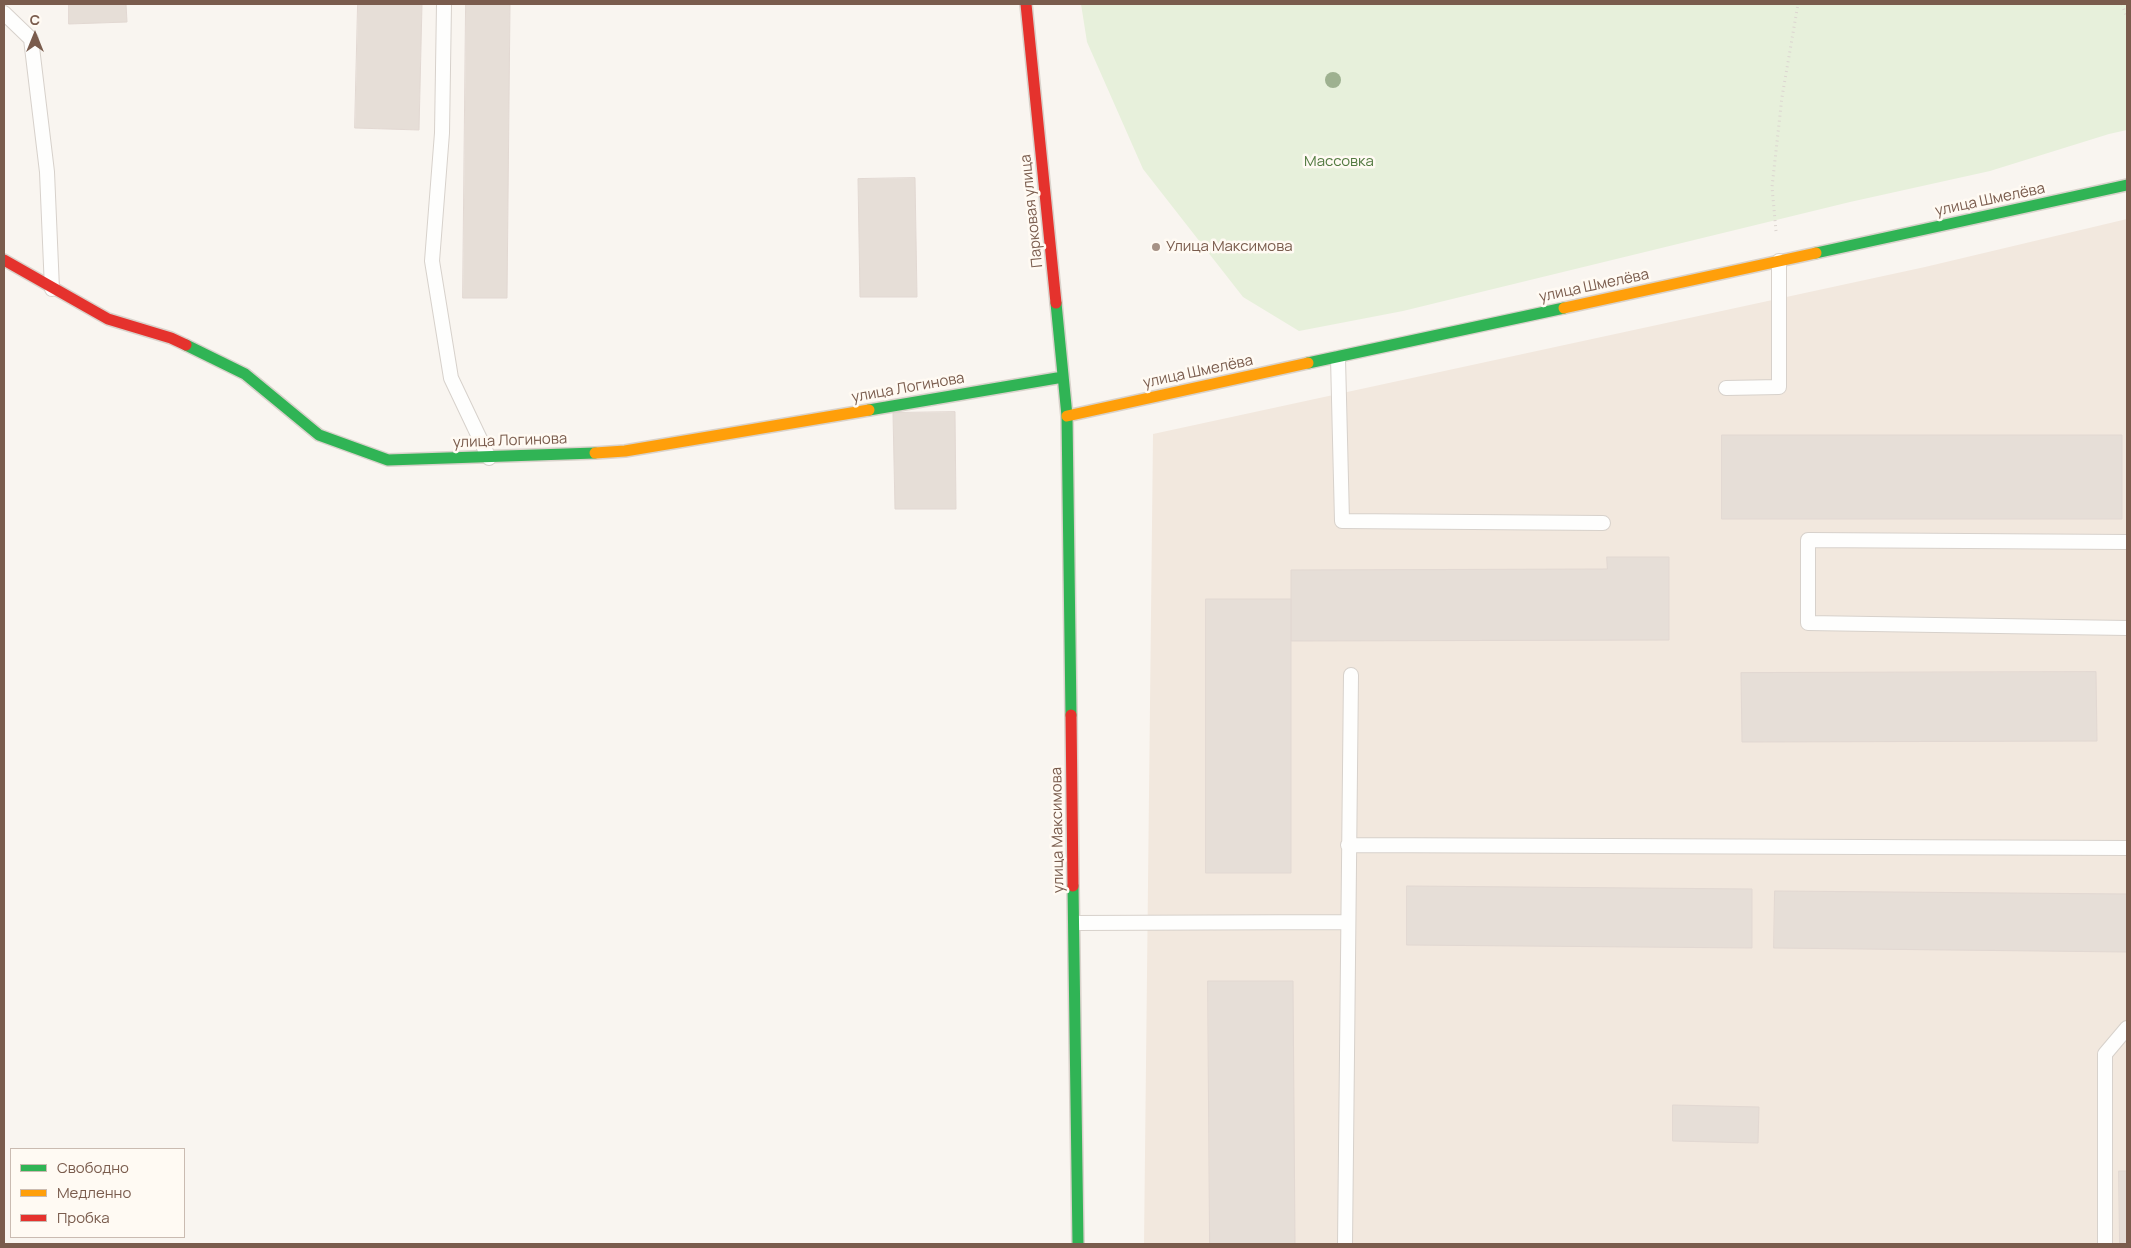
<!DOCTYPE html>
<meta charset="utf-8">
<style>
body{margin:0}
#map{position:relative;width:2131px;height:1248px;overflow:hidden;background:#f9f5f0;font-family:Manrope,sans-serif}
canvas{display:block}
.frame{position:absolute;inset:0;border:5px solid #7a5c4d;pointer-events:none}
.legend{position:absolute;left:10px;top:1148px;width:175px;height:90px;box-sizing:border-box;background:#fffaf3;border:1px solid #cabbb1;margin:0;padding:6px 9px;list-style:none;font-size:15px;color:#7a5c4d}
.legend li{display:flex;align-items:center;gap:10px;height:25px}
.legend b{width:25px;border:1px solid #cabbb1}
.north{position:absolute;left:10px;top:10px;width:50px;height:50px;-webkit-text-stroke:4px #fffaf3;paint-order:stroke;rotate:0deg;font-size:14px;font-weight:700;line-height:20px;text-align:center;color:#7a5c4d}
.north::after{content:'';display:block;margin:auto;width:18px;height:22px;background:#7a5c4d;clip-path:polygon(50% 0,100% 100%,50% 72%,0 100%)}
</style>
<div id="map">
<canvas width="2131" height="1248"></canvas>
<div class="frame"></div>
<ul class="legend">
<li><b style="height:6px;background:#30b455"></b>Свободно</li>
<li><b style="height:6px;background:#ff9f0a"></b>Медленно</li>
<li><b style="height:6px;background:#e5322d"></b>Пробка</li>
</ul>
<div class="north">С</div>
</div>
<script>
const ctx = document.querySelector('canvas').getContext('2d');
ctx.lineJoin = 'round';
function fillPath(path, color) { ctx.fillStyle = color; ctx.fill(path, 'evenodd'); }
function strokePath(path, color, width, dash) { ctx.strokeStyle = color; ctx.lineWidth = width; ctx.lineCap = dash ? 'butt' : 'round'; ctx.setLineDash(dash || []); ctx.stroke(path); }
function write(font, color, halo, rows, align = 'center') {
  ctx.font = font + ' Manrope,sans-serif'; ctx.lineWidth = 5; ctx.setLineDash([]); ctx.textBaseline = 'middle'; ctx.strokeStyle = halo; ctx.fillStyle = color; for (const [text, x, y, turn = 0] of rows) {
    ctx.save(); ctx.translate(x, y); ctx.rotate((+turn || 0) * Math.PI / 180); ctx.textAlign = isNaN(turn) ? turn : align; if (halo) ctx.strokeText(text, 0, 0); ctx.fillText(text, 0, 0); ctx.restore();
  }
}
const residential = new Path2D(`
 M 2127,219 L 2127,1244 L 1144,1244 L 1153,434 L 1925,267 Z`);
const green = new Path2D(`
 M 1081,4 L 2127,4 L 2127,130 L 2109,134 L 1990,171 L 1850,202 L 1403,311 L 1299,331 L 1243,297 L 1143,169 L 1087,42 Z`);
const building = new Path2D(`
 M 69,4 L 126,4 L 127,22 L 69,24 Z
 M 358,4 L 422,4 L 419,130 L 355,128 Z
 M 466,4 L 510,4 L 507,298 L 463,298 Z
 M 915,178 L 917,297 L 860,297 L 858,179 Z
 M 955,412 L 956,509 L 895,509 L 893,413 Z
 M 1722,435 L 2122,435 L 2122,519 L 1722,519 Z
 M 1607,557 L 1669,557 L 1669,640 L 1291,641 L 1291,570 L 1607,569 Z
 M 1206,599 L 1291,599 L 1291,873 L 1206,873 Z
 M 2096,672 L 2097,741 L 1742,742 L 1741,673 Z
 M 1407,886 L 1752,889 L 1752,948 L 1407,945 Z
 M 1775,891 L 2127,894 L 2127,952 L 1774,948 Z
 M 1208,981 L 1293,981 L 1295,1244 L 1210,1244 Z
 M 1673,1105 L 1759,1107 L 1758,1143 L 1673,1141 Z
 M 2119,1171 L 2127,1171 L 2127,1244 L 2120,1244 Z`);
const path = new Path2D(`
 M 2122,4 L 2127,18
 M 1776,231 L 1772,187 L 1782,97 L 1798,4`);
const lane = new Path2D(`
 M 444,4 L 442,133 L 432,261 L 451,378 L 489,458
 M 4,13 L 31,39 L 47,172 L 52,289
 M 1338,358 L 1342,521 L 1603,523
 M 1726,388 L 1779,387 L 1779,261
 M 2127,542 L 1808,540 L 1808,623 L 2127,628
 M 1348,845 L 2127,848
 M 1075,923 L 1348,922
 M 1345,1244 L 1351,675
 M 2105,1244 L 2105,1054 L 2127,1028`);
const fast = new Path2D(`
 M 1816,253 L 2127,185
 M 1056,303 L 1067,416 L 1071,715
 M 186,345 L 245,374 L 319,435 L 388,460 L 595,453
 M 1308,363 L 1564,308
 M 869,410 L 1063,377
 M 1073,886 L 1078,1244`);
const slow = new Path2D(`
 M 1564,308 L 1816,253
 M 1067,416 L 1308,363
 M 595,453 L 625,451 L 869,410`);
const jam = new Path2D(`
 M 1026,4 L 1056,303
 M 4,260 L 108,319 L 171,338 L 186,345
 M 1071,715 L 1073,886`);
const trees = [
 [1333,80]
];
const markers = [
 [1156,247,5,"#a69286"]
];
const parkNames = [
 ["Массовка",1339,162]
];
const streetNames = [
 ["улица Шмелёва",1990,200,-12],
 ["Парковая улица",1032,211,-96],
 ["улица Шмелёва",1594,286,-12],
 ["улица Шмелёва",1198,372,-12],
 ["улица Логинова",908,388,-10],
 ["улица Логинова",510,441,-2],
 ["улица Максимова",1058,830,-91]
];
const poiNames = [
 ["Улица Максимова",1166,247]
];
fillPath(residential, '#f2e8de');
fillPath(green, '#e7f0db');
fillPath(building, '#e6ded7');
strokePath(building, '#e2d8d2', 1);
strokePath(lane, '#d7d1cb', 16);
strokePath(fast, '#d9d2cb', 14);
strokePath(slow, '#d9d2cb', 14);
strokePath(jam, '#d9d2cb', 14);
strokePath(path, '#dcd5d0', 3, [1, 4]);
strokePath(lane, '#fefefd', 14);
strokePath(fast, '#30b455', 11);
strokePath(slow, '#ff9f0a', 11);
strokePath(jam, '#e5322d', 11);
ctx.fillStyle = '#9eb190';
for (const [x, y] of trees) { ctx.beginPath(); ctx.arc(x, y, 8, 0, 2 * Math.PI); ctx.fill(); }
for (const [x, y, r, color] of markers) { const dot = new Path2D(); dot.arc(x, y, r, 0, 2 * Math.PI); ctx.fillStyle = color; ctx.fill(dot); strokePath(dot, '#fffaf3', 2); }
write('15px', '#537a41', '#fffaf3', parkNames);
write('15px', '#7a5c4d', '#fffaf3', streetNames);
write('15px', '#7a5c4d', '#fffaf3', poiNames, 'left');
</script>
